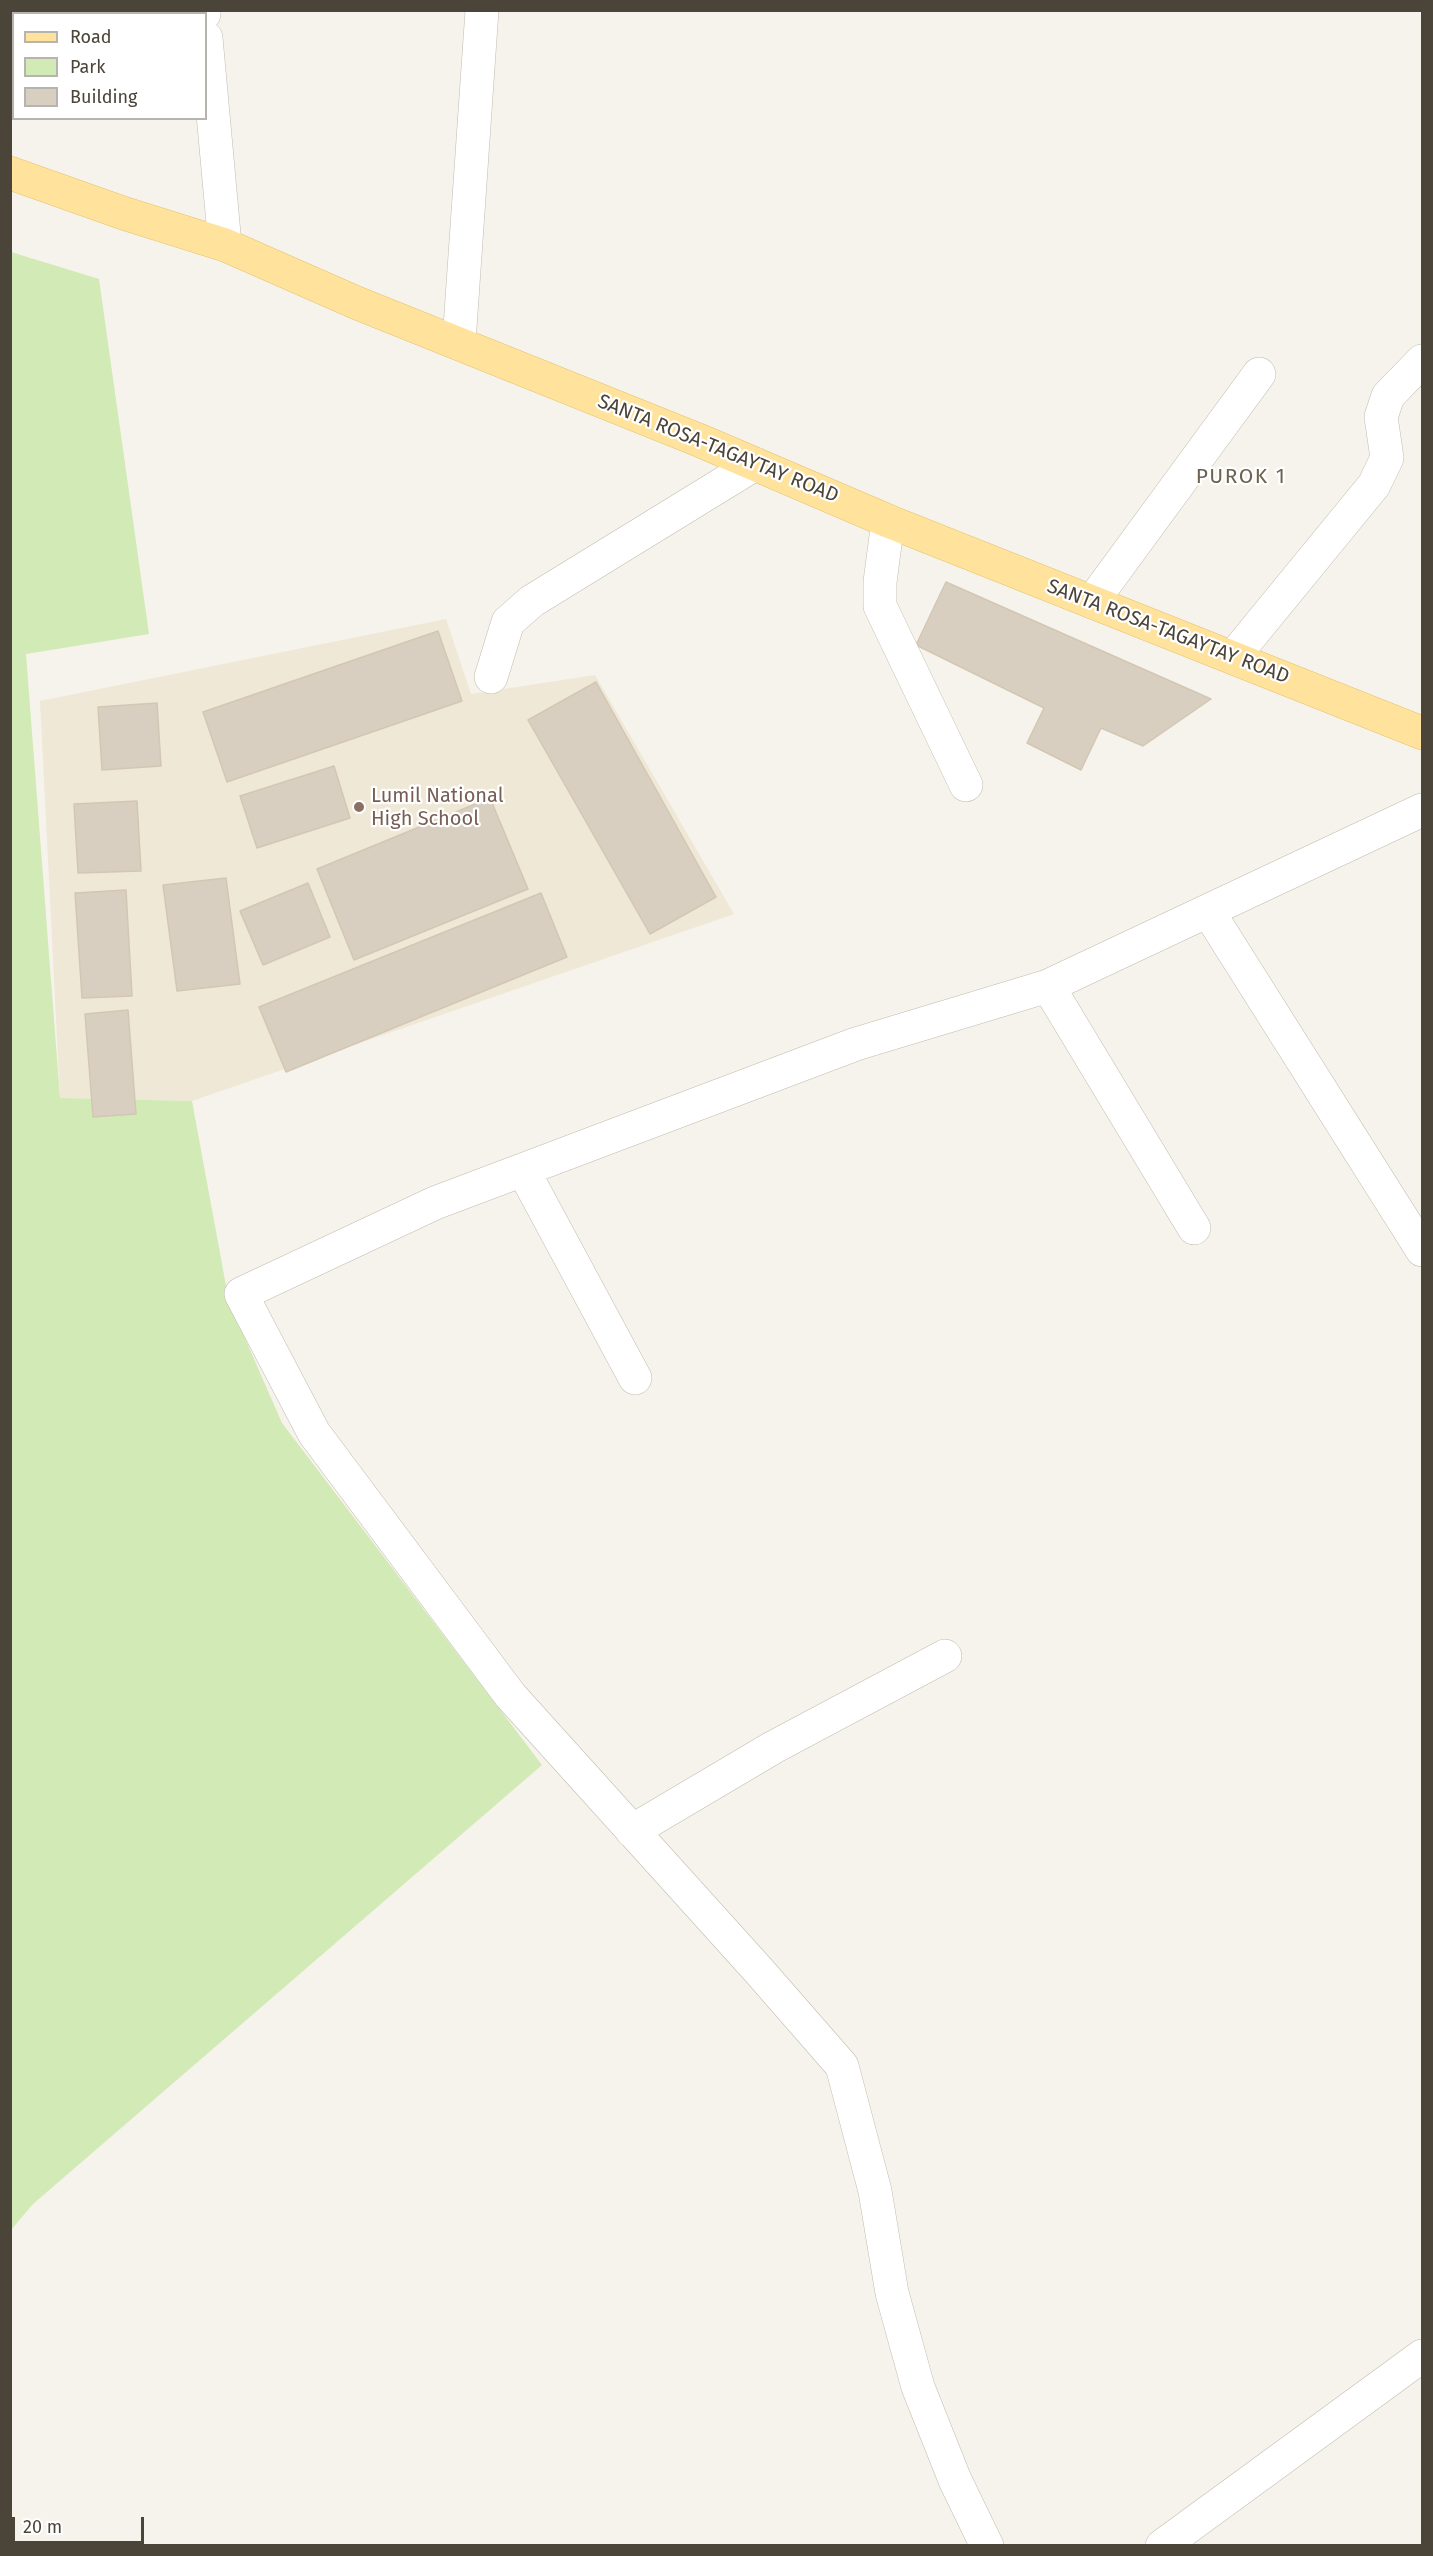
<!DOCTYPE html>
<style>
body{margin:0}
#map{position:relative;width:1433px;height:2556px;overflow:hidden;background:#f6f3ec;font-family:"Fira Sans",sans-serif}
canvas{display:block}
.frame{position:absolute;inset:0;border:12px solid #4b4439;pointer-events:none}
.legend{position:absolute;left:12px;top:12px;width:195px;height:108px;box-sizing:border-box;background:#fff;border:2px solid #b7b4b0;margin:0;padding:8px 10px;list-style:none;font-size:18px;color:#4b4439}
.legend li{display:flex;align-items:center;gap:12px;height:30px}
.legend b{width:30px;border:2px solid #b7b4b0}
.scale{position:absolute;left:12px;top:2517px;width:132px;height:27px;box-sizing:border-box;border:3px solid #4b4439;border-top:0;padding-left:8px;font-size:18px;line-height:21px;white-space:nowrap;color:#4b4439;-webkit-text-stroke:4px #fff;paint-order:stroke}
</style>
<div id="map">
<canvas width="1433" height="2556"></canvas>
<div class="frame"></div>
<ul class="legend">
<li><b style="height:8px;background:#ffe39c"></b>Road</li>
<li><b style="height:16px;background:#d2eab5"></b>Park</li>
<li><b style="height:16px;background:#d8cfc1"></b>Building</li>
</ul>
<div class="scale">20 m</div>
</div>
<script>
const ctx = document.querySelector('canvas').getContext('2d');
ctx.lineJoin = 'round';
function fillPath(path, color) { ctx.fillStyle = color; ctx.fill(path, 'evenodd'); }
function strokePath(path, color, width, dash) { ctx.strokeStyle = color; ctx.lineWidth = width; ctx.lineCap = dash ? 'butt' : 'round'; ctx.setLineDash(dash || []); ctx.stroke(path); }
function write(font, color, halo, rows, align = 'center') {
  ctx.font = font + ' "Fira Sans",sans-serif'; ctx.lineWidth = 4.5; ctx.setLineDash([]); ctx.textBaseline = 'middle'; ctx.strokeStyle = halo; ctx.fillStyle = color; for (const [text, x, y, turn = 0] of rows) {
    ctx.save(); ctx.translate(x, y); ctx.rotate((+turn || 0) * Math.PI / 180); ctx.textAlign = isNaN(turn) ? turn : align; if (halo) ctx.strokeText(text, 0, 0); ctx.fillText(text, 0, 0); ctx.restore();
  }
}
const education = new Path2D(`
 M 446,619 L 471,694 L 595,675 L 734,914 L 192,1101 L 60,1098 L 40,701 Z`);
const green = new Path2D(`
 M 11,252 L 99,279 L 149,634 L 26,654 L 60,1098 L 192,1101 L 229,1302 L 282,1423 L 542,1765 L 33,2204 L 11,2230 Z`);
const building = new Path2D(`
 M 946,582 L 1211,699 L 1143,746 L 1101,728 L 1081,770 L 1027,743 L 1044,708 L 916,645 Z
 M 438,631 L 462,701 L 227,782 L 203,712 Z
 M 596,682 L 716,897 L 650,934 L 528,720 Z
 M 157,703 L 161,766 L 102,770 L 98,707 Z
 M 334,766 L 350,818 L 257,848 L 240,796 Z
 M 490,798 L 528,889 L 354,960 L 317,869 Z
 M 137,801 L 141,871 L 78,873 L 74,804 Z
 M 226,878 L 240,984 L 177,991 L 163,885 Z
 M 308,883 L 330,937 L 263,965 L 240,911 Z
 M 126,890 L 132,996 L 82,998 L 75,893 Z
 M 541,893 L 567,957 L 286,1072 L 259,1007 Z
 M 128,1010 L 136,1114 L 93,1117 L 85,1014 Z`);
const minor = new Path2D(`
 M 204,10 L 204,14
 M 206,38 L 225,245
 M 459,342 L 482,10
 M 888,521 L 880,582 L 880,606 L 966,785
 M 1092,602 L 1259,374
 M 1234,656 L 1374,485 L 1387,458 L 1381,417 L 1388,396 L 1422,361
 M 491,677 L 508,622 L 532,601 L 755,464
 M 1208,911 L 1422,1250
 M 1048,986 L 1194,1228
 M 523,1170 L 635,1378
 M 632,1831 L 774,1747 L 945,1656
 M 987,2546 L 955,2480 L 918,2387 L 892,2293 L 875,2191 L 842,2066 L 760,1972 L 510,1695 L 314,1433 L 241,1294 L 435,1203 L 856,1044 L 1048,986 L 1422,810
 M 1162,2546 L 1422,2356`);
const major = new Path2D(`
 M 10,173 L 123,213 L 225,245 L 357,303 L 701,441 L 888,521 L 1422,733`);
const markers = [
 [359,807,6,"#8d6e63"]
];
const streetNames = [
 ["SANTA ROSA-TAGAYTAY ROAD",718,449,22],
 ["SANTA ROSA-TAGAYTAY ROAD",1168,632,21]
];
const educationNames = [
 ["Lumil National",371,796],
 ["High School",371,819]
];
const neighbourhoodNames = [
 ["PUROK 1",1241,477]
];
fillPath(education, '#efe8d6');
fillPath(green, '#d2eab5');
fillPath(building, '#d8cfc1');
strokePath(building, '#d3c7b4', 1.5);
strokePath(minor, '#c2bbae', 34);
strokePath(major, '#e6c16a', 34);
strokePath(minor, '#fff', 33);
strokePath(major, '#ffe39c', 33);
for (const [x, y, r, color] of markers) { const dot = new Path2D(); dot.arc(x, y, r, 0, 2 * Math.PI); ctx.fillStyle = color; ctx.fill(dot); strokePath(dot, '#fff', 2); }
write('20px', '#4b4439', '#fff', streetNames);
write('20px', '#785e54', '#fff', educationNames, 'left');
ctx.letterSpacing = '1.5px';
write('21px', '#6e6250', '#fff', neighbourhoodNames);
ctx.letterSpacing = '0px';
</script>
